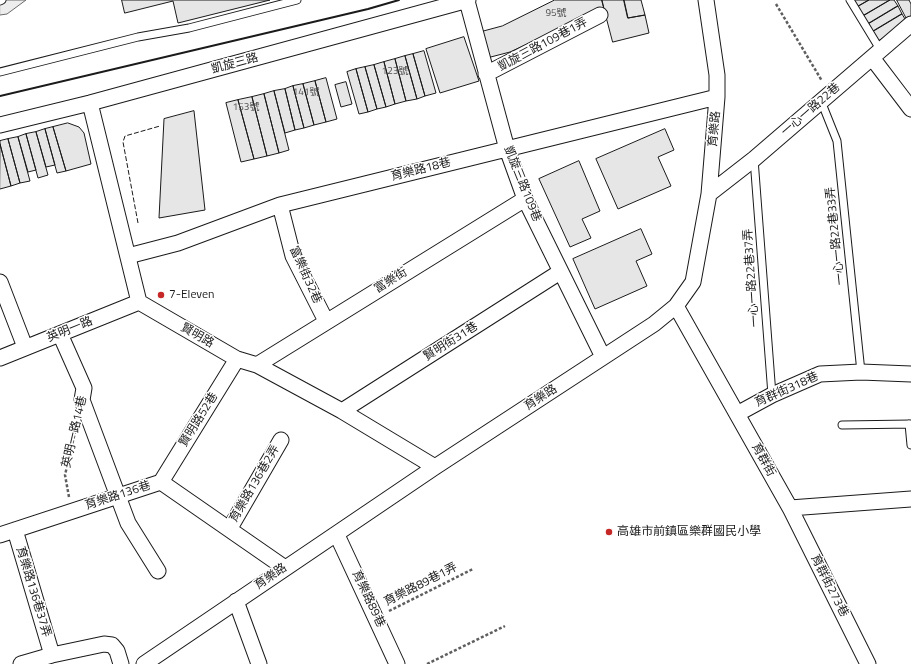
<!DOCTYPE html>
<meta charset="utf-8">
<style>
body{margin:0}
canvas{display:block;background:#fff}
</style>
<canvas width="911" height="664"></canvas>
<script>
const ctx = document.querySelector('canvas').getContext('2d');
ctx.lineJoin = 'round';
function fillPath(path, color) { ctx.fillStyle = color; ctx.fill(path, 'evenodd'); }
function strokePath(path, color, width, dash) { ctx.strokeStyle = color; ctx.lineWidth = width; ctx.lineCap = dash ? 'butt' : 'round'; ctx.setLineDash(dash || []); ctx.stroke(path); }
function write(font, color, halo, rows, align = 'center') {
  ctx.font = font + ' "Titillium Web","Noto Sans TC",sans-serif'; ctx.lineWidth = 3; ctx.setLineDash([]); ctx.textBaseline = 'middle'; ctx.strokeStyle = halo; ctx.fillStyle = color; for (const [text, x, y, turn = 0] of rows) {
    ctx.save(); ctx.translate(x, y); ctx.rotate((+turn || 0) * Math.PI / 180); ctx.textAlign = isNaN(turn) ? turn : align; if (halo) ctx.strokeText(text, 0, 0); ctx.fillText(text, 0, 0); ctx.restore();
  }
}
const built = new Path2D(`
 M 0,0 L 26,0 L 7,14 L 0,15 Z`);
const building = new Path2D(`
 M 122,0 L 270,0 L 178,23 L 173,1 L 125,13 Z
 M 555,0 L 602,0 L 604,9 L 510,52 L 483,59 L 476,33 L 502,26 Z
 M 602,0 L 624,0 L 628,18 L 645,15 L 649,33 L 613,42 Z
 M 624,0 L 641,0 L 645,15 L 628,18 Z
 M 854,0 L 869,0 L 857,7 Z
 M 869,0 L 890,0 L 863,16 L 857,7 Z
 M 890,0 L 894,0 L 898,6 L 868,24 L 863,16 Z
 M 897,0 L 909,0 L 911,4 L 911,17 L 907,19 Z
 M 898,6 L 902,14 L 872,32 L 868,24 Z
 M 902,14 L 908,24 L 878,41 L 872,32 Z
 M 464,37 L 479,81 L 440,93 L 426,49 Z
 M 424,51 L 436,93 L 425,96 L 413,54 Z
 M 413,54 L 425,96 L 417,99 L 405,56 Z
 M 405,56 L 417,99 L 406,101 L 395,59 Z
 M 395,59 L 406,101 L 395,104 L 384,62 Z
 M 384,62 L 395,104 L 386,107 L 374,65 Z
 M 374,65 L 386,107 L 377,109 L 365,67 Z
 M 365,67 L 377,109 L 368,112 L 356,69 Z
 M 356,69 L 368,112 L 359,114 L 347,72 Z
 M 326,78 L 337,119 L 326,122 L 315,81 Z
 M 315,81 L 326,122 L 314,125 L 303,84 Z
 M 346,82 L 352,104 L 341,107 L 335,85 Z
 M 303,84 L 314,125 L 304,128 L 293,86 Z
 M 293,86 L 304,128 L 295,130 L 285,89 Z
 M 285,89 L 295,130 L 285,133 L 274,91 Z
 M 274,91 L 289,150 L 279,153 L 264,94 Z
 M 264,94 L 279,153 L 267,156 L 252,97 Z
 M 252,97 L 267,156 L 254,159 L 238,100 Z
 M 238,100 L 254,159 L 241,162 L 226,103 Z
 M 194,111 L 205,210 L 159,218 L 164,119 Z
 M 68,123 L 79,127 L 84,133 L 91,164 L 66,171 L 53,127 Z
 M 53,127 L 66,171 L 57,173 L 45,129 Z
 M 45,129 L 55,165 L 46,167 L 36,132 Z
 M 665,129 L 674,150 L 658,157 L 671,186 L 618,209 L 596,159 Z
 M 36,132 L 48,175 L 38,178 L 26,134 Z
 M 26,134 L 36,170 L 28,172 L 18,137 Z
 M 18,137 L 30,181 L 20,183 L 8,139 Z
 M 8,139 L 20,183 L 11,186 L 0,144 L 0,141 Z
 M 0,144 L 11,186 L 0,189 Z
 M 579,161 L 600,211 L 582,219 L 591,238 L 570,247 L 539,179 Z
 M 641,229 L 652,254 L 636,261 L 647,286 L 595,309 L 573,259 Z`);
const path = new Path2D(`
 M 776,4 L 822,81
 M 69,497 L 65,475 L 76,428
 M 389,611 L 473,569
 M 427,664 L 505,626`);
const lane = new Path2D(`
 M 850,0 L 881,51
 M 0,1 L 2,0
 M 0,72 L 138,37 L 189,28 L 297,0
 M 821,101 L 837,141 L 861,372
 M 754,159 L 772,395
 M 909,424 L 911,445
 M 842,425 L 911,424`);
const street = new Path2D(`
 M 467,1 L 507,149 L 525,199 L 603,357
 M 873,59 L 911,109
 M 486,74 L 600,15
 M 90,103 L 139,302 L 237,359 L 257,365 L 342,411 L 435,467
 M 0,125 L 90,103 L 468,0
 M 709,194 L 754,159 L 911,24
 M 280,205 L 293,256 L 326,321
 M 128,256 L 178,243 L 280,205 L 717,97
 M 0,282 L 25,347
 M 676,306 L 790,508 L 911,499
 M 60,334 L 84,388 L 82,400 L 128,523 L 158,571
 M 0,358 L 139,302
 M 257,365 L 525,199
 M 342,411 L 560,272
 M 737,414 L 772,395 L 820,374 L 861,372 L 911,374
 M 161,482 L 237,359
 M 790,508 L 868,664
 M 230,528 L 281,440
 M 15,530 L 52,655
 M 0,535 L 161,482 L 285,568
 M 337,535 L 397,664
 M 236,601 L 259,664
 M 21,664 L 52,655 L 104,644 L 112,645 L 117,651 L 121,664
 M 144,664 L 435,467 L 654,324 L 676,306 L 693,282 L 709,194 L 717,97 L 717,75 L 706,0`);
const fence = new Path2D(`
 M 138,223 L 123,142 L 125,136 L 160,126`);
const wall = new Path2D(`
 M 0,96 L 368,9 L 399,0`);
const markers = [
 [161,295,4,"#c62828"],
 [609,532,4,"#c62828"]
];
const numberNames = [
 ["95號",556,14],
 ["123號",395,72],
 ["141號",306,93],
 ["153號",246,108]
];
const streetNames = [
 ["凱旋三路109巷1弄",543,45,-28],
 ["凱旋三路",235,64,-15],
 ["一心一路22巷",811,110,-41],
 ["育樂路",715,129,-85],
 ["育樂路18巷",421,170,-14],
 ["凱旋三路109巷",522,184,68],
 ["一心一路22巷33弄",836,236,-96],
 ["富樂街32巷",305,275,66],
 ["一心一路22巷37弄",752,278,-94],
 ["富樂街",391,281,-32],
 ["英明一路",70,330,-22],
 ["賢明路",197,336,30],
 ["賢明街31巷",451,342,-32],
 ["育群街318巷",787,390,-24],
 ["育樂路",541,398,-33],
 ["賢明路52巷",199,420,-58],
 ["英明一路14巷",75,432,-77],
 ["育群街",763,460,61],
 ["育樂路136巷2弄",255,484,-60],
 ["育樂路136巷",118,496,-18],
 ["育樂路",271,577,-34],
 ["育樂路89巷1弄",421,585,-27],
 ["育群街273巷",829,586,63],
 ["育樂路136巷37弄",33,592,73],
 ["育樂路89巷",368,599,65]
];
const poiNames = [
 ["7-Eleven",169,295],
 ["高雄市前鎮區樂群國民小學",617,532]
];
fillPath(built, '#ededed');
strokePath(built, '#6a6a6a', 1);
fillPath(building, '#e6e6e6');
strokePath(building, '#1a1a1a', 1);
strokePath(lane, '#1a1a1a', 9);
strokePath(street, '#1a1a1a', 17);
strokePath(path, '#5f5f5f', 2.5, [3, 2]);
strokePath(lane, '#fff', 7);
strokePath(street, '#fff', 15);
strokePath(fence, '#1a1a1a', 1, [5, 2]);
strokePath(wall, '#1a1a1a', 2);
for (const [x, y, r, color] of markers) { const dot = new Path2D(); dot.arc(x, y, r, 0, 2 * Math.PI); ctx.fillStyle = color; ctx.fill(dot); strokePath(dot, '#fff', 1.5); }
write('10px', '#4d4d4d', null, numberNames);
write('12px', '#1a1a1a', '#fff', streetNames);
write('12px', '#1a1a1a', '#fff', poiNames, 'left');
</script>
